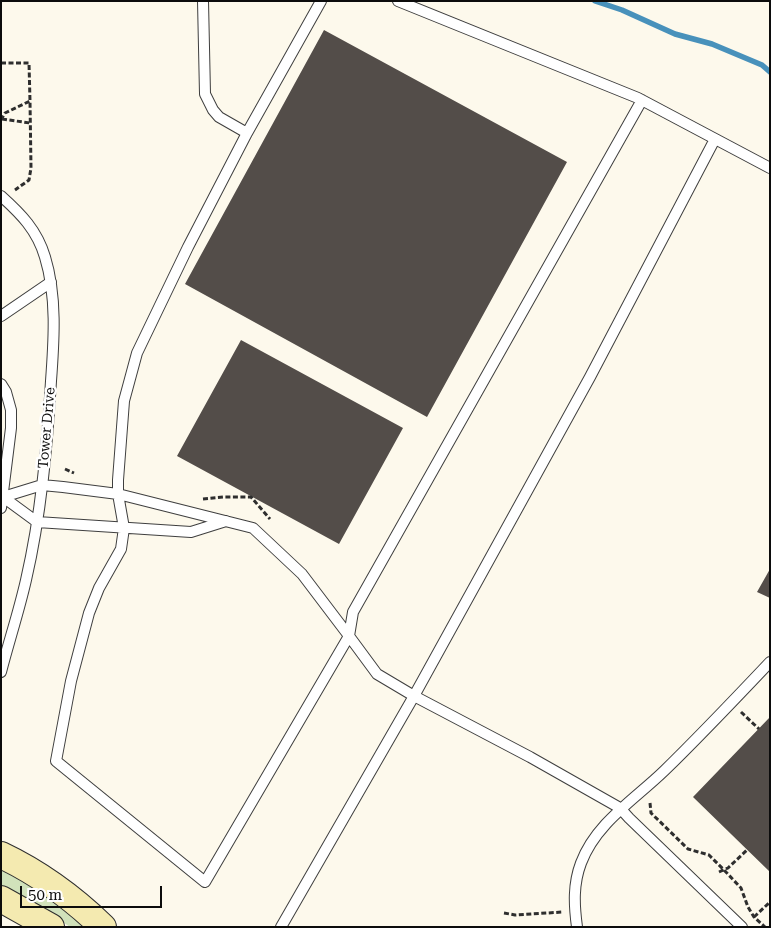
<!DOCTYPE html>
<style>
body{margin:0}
#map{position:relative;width:771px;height:928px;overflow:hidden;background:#fdf9ec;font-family:"Roboto Serif",serif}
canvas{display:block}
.frame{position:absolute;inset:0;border:2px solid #0c0c0c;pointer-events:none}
.scale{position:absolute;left:20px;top:886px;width:142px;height:22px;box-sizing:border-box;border:2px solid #0c0c0c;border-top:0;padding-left:6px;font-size:15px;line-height:18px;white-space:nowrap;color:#0c0c0c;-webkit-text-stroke:4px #fff;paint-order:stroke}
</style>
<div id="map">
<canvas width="771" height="928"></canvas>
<div class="frame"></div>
<div class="scale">50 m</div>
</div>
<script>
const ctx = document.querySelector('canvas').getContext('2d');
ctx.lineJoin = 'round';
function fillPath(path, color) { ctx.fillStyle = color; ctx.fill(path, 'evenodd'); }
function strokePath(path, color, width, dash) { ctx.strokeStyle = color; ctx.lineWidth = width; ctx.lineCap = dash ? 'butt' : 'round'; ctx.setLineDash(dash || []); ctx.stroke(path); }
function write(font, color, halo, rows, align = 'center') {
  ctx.font = font + ' "Roboto Serif",serif'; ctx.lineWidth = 5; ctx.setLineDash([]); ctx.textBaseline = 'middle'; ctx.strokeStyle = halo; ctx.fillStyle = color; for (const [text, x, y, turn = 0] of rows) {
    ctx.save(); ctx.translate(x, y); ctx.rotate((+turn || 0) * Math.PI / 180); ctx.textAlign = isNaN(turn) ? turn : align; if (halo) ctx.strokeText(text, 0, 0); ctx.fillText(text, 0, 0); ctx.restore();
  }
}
const green = new Path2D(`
 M 1,867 L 24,878 L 89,927 L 70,927 L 35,903 L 1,887 Z`);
const stream = new Path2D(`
 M 595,1 L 622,10 L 675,34 L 712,44 L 762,65 L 770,72`);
const building = new Path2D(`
 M 324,30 L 567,162 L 427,417 L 185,284 Z
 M 241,340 L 403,428 L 339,544 L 177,456 Z
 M 770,569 L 770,598 L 757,592 Z
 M 770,717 L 770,872 L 693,797 Z`);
const path = new Path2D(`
 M 1,63 L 29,63 L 30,101
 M 2,119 L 30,123
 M 1,120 L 5,113 L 30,101 L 31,168 L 29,180 L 15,190
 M 65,469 L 74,473
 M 203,499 L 224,497 L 251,497 L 270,519
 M 741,712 L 759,729
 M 650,803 L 651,813 L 688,849 L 709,855 L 724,870 L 741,888 L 748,907 L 754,917 L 765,927
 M 719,872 L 728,868 L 747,850
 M 504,913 L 515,915 L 563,912
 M 754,917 L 770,902`);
const lane = new Path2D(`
 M 203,1 L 205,94 L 213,110 L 219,117 L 247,133
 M 398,1 L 638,98 L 770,168
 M 642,100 L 353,612 L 349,636 L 377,674 L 414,696 L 530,757 L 620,808 L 629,818 L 742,927
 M 1,196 C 21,214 37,230 45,257 C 57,296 54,340 51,381 C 47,448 41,515 26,580 C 19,611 9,641 1,672
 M 1,316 L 51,282
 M 1,384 L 6,392 L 11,410 L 11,428 L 1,508
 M 226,521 L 191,532 L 37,522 L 3,497 L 42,485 L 63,487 L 118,494 L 253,528 L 302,574 L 349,636 L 205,882 L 56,761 L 71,681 L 89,613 L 99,588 L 121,549 L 124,528 L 118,494 L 118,480 L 124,401 L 137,353 L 188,247 L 247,133 L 321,1
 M 281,927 L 414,696 L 590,377 L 715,139
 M 577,927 C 574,905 573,884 581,863 C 596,823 634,800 664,771 C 700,736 735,699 770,662`);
const secondary = new Path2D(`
 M 1,855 C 39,873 73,898 103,927
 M 1,899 L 51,927`);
const streetNames = [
 ["Tower Drive",47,428,-85]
];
fillPath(green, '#d1e2bb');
strokePath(stream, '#4891bb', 5.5);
fillPath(building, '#534d49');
strokePath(lane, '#3f3f3f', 12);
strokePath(secondary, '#2e2e2e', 28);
strokePath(path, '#2e2e2e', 3, [5, 2.5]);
strokePath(lane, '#fff', 10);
strokePath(secondary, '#f4eab0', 26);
write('14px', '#0c0c0c', '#fff', streetNames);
</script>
